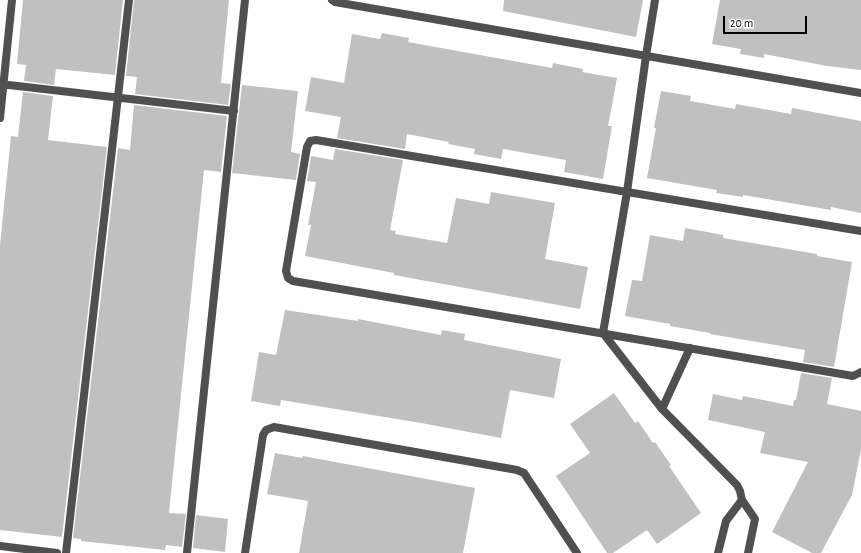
<!DOCTYPE html>
<style>
body{margin:0}
#map{position:relative;width:861px;height:553px;overflow:hidden;background:#fff;font-family:"Alegreya Sans",sans-serif}
canvas{display:block}
.scale{position:absolute;left:723px;top:16px;width:84px;height:18px;box-sizing:border-box;border:2px solid #000;border-top:0;padding-left:5px;font-size:12px;line-height:14px;white-space:nowrap;color:#000;-webkit-text-stroke:3px #fff;paint-order:stroke}
</style>
<div id="map">
<canvas width="861" height="553"></canvas>
<div class="scale">20 m</div>
</div>
<script>
const ctx = document.querySelector('canvas').getContext('2d');
ctx.lineJoin = 'round';
function fillPath(path, color) { ctx.fillStyle = color; ctx.fill(path, 'evenodd'); }
function strokePath(path, color, width, dash) { ctx.strokeStyle = color; ctx.lineWidth = width; ctx.lineCap = dash ? 'butt' : 'round'; ctx.setLineDash(dash || []); ctx.stroke(path); }
const building = new Path2D(`
 M 23,0 L 123,0 L 115,75 L 56,69 L 54,85 L 24,81 L 26,65 L 17,64 Z
 M 134,0 L 229,0 L 221,83 L 231,84 L 228,105 L 135,94 L 137,77 L 126,76 Z
 M 504,0 L 643,0 L 636,37 L 503,11 Z
 M 720,0 L 861,0 L 861,70 L 827,66 L 764,54 L 764,58 L 740,54 L 741,49 L 712,44 Z
 M 382,33 L 409,38 L 408,42 L 552,68 L 553,63 L 583,69 L 582,72 L 617,78 L 608,126 L 612,126 L 603,179 L 564,172 L 566,160 L 503,149 L 501,159 L 474,154 L 475,149 L 448,144 L 449,142 L 407,134 L 405,149 L 337,138 L 341,117 L 305,111 L 311,77 L 344,83 L 352,34 L 380,39 Z
 M 242,85 L 298,91 L 291,152 L 300,154 L 296,180 L 232,173 Z
 M 661,91 L 691,96 L 690,101 L 735,109 L 736,104 L 791,114 L 792,108 L 861,121 L 861,213 L 831,207 L 831,210 L 743,195 L 743,197 L 716,193 L 717,190 L 647,178 L 656,128 L 654,128 Z
 M 23,92 L 53,96 L 48,140 L 107,147 L 62,537 L 0,530 L 0,245 L 11,136 L 18,137 Z
 M 134,105 L 227,116 L 221,172 L 204,170 L 196,247 L 169,513 L 186,514 L 182,547 L 166,545 L 165,550 L 81,541 L 81,539 L 73,538 L 118,148 L 130,150 Z
 M 335,149 L 403,160 L 390,230 L 396,231 L 395,234 L 447,243 L 456,198 L 489,204 L 491,192 L 555,203 L 545,259 L 588,267 L 580,309 L 394,275 L 394,273 L 305,256 L 311,225 L 308,225 L 316,182 L 307,181 L 311,156 L 333,160 Z
 M 685,228 L 723,235 L 723,238 L 817,254 L 817,256 L 852,262 L 834,367 L 803,362 L 805,350 L 710,334 L 710,333 L 670,326 L 670,324 L 625,316 L 632,280 L 642,281 L 650,235 L 683,241 Z
 M 285,310 L 358,321 L 358,319 L 441,335 L 442,330 L 465,334 L 464,340 L 561,359 L 554,398 L 510,390 L 501,438 L 421,423 L 281,400 L 280,406 L 251,401 L 259,352 L 276,355 Z
 M 801,373 L 832,378 L 827,404 L 861,411 L 861,449 L 852,495 L 821,553 L 812,553 L 772,532 L 808,462 L 760,453 L 765,432 L 708,420 L 713,394 L 742,400 L 743,396 L 793,406 L 794,400 L 796,400 Z
 M 614,393 L 635,423 L 638,421 L 653,443 L 655,442 L 671,465 L 669,466 L 701,513 L 657,544 L 647,530 L 613,553 L 607,553 L 556,476 L 590,453 L 570,424 Z
 M 275,453 L 302,458 L 303,456 L 475,488 L 463,553 L 299,553 L 308,501 L 267,494 Z
 M 196,515 L 228,519 L 225,552 L 193,548 Z`);
const street = new Path2D(`
 M 332,0 L 335,2 L 861,93
 M 655,0 L 646,56 L 627,192 L 603,333 L 662,409 L 737,485 L 740,491 L 742,500
 M 0,84 L 234,111
 M 0,118 L 12,0
 M 861,231 L 316,140 L 310,141 L 307,147 L 286,271 L 288,278 L 293,281 L 853,376 L 861,372
 M 662,409 L 690,348
 M 0,546 L 57,553
 M 66,553 L 129,0
 M 187,553 L 245,0
 M 245,553 L 263,435 L 266,430 L 274,427 L 517,470 L 524,473 L 577,553
 M 718,553 L 726,521 L 742,500 L 755,519 L 748,553`);
fillPath(building, '#c0c0c0');
strokePath(street, '#505050', 8);
</script>
